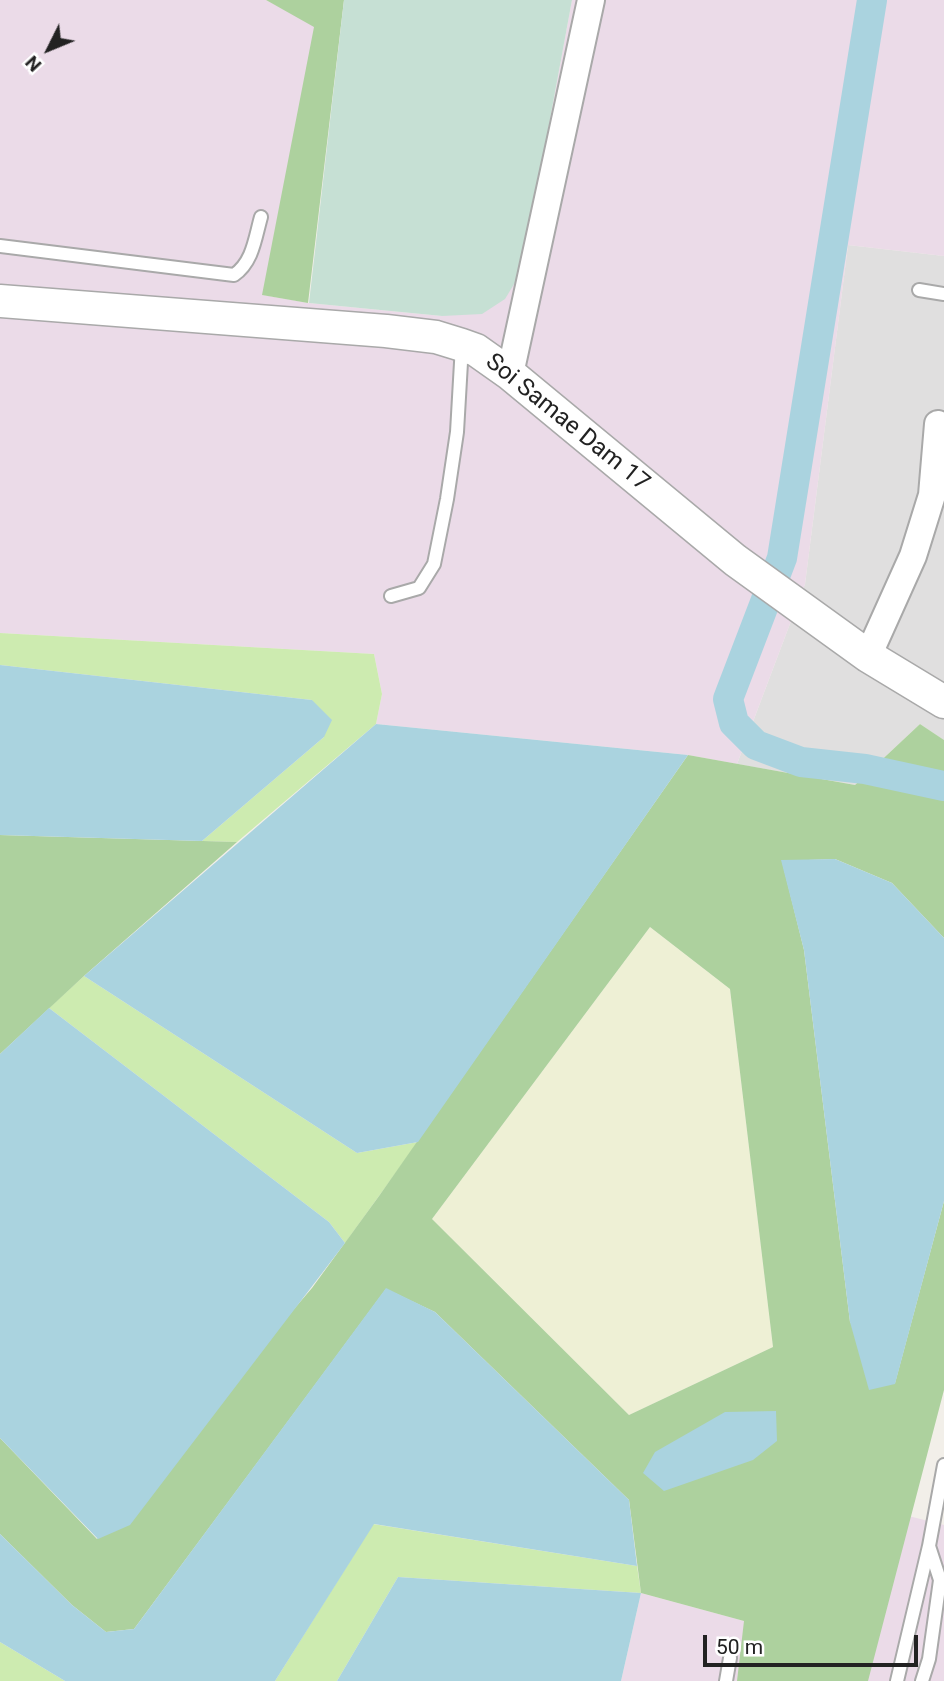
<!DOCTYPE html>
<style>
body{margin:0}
#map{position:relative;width:944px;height:1681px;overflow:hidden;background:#f2efe9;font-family:Roboto,sans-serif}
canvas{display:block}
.north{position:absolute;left:14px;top:14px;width:70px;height:70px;-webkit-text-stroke:5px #fff;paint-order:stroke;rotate:227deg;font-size:19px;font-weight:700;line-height:28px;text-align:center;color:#222}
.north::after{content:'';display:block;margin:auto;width:24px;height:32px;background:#222;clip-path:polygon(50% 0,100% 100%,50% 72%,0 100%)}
.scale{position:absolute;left:703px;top:1635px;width:215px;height:32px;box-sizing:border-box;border:4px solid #222;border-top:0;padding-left:9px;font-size:21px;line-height:24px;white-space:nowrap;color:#222;-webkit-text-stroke:5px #fff;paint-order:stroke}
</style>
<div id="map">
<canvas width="944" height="1681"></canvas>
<div class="north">N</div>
<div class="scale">50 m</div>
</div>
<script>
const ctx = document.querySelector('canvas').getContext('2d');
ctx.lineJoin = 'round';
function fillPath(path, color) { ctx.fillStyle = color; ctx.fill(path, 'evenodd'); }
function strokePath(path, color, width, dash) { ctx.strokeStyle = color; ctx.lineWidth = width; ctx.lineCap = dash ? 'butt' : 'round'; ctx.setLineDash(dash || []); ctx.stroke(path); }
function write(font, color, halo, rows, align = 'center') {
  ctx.font = font + ' Roboto,sans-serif'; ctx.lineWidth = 5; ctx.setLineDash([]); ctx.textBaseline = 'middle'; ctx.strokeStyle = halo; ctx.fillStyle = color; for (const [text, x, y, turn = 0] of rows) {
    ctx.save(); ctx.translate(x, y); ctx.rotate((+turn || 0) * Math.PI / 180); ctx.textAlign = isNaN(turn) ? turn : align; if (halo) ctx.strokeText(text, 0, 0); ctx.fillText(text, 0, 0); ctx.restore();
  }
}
const residential = new Path2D(`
 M 848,245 L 944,256 L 944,740 L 920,724 L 855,785 L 737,764 L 805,584 Z`);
const industrial = new Path2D(`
 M 0,0 L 266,0 L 315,26 L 263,295 L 309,303 L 442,316 L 522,271 L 572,0 L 944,0 L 944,256 L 848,245 L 805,584 L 737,764 L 688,755 L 376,724 L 382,694 L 374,654 L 0,633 Z
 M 767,1480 L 944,1525 L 944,1681 L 621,1681 L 641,1593 L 744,1621 Z`);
const farmland = new Path2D(`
 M 650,927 L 730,989 L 773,1347 L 629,1415 L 432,1219 Z`);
const grass = new Path2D(`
 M 0,633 L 374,654 L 382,694 L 376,724 L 237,842 L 202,841 L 324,737 L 312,700 L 0,665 Z
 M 84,976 L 357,1153 L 418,1142 L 345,1243 L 329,1222 L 49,1008 Z
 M 373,1524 L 637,1566 L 641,1593 L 398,1577 L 337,1681 L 275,1681 Z
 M 0,1642 L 65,1681 L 0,1681 Z`);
const forest = new Path2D(`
 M 266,0 L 344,0 L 308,303 L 262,295 L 314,27 Z
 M 920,724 L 944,740 L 944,938 L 892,883 L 835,859 L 782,861 L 804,950 L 850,1322 L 895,1383 L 944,1201 L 944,1390 L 868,1681 L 737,1681 L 744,1621 L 641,1593 L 629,1500 L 435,1312 L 386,1289 L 134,1629 L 106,1632 L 72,1605 L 0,1534 L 0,1438 L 97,1539 L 312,1288 L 379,1196 L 688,755 L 855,785 ZM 650,927 L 730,989 L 773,1347 L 629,1415 L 432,1219 Z
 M 0,835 L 237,842 L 84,976 L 0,1054 Z`);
const wetland = new Path2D(`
 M 344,0 L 572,0 L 522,271 L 505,299 L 482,314 L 442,316 L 309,303 Z`);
const water = new Path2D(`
 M 0,665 L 312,700 L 332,720 L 324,737 L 202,841 L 0,835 Z
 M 376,724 L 688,755 L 418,1142 L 357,1153 L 84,976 Z
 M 835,859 L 892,883 L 944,938 L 944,1201 L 895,1384 L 869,1390 L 850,1322 L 804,950 L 781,860 Z
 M 49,1008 L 329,1222 L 345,1243 L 130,1525 L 98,1539 L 0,1438 L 0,1054 Z
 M 386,1288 L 435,1312 L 629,1500 L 637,1566 L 374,1524 L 275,1681 L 65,1681 L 0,1642 L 0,1534 L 72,1605 L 106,1632 L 134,1629 Z
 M 776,1411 L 777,1441 L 753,1460 L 664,1491 L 643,1473 L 655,1452 L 725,1412 Z
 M 398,1577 L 641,1593 L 621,1681 L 337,1681 Z`);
const canal = new Path2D(`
 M 872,0 L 782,558 L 728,699 L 734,723 L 756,745 L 801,762 L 865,769 L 944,786`);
const service = new Path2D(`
 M 0,246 L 234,275 C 253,262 255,238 261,217
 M 919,290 L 944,294
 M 391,596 L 419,588 L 434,564 L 447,499 L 457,432 L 462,345
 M 726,1681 L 730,1658
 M 897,1681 L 929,1546 L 944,1465
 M 922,1681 L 929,1659 L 940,1580 L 929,1546`);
const minor = new Path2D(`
 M 510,374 L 591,0
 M 868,656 L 913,556 L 932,495 L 938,424`);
const tertiary = new Path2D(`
 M 0,301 L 386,331 L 436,337 L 462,345 L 476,350 L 510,374 L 735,560 L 868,656 L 944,702`);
const streetNames = [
 ["Soi Samae Dam 17",567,423,39]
];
fillPath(residential, '#e0dfdf');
fillPath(industrial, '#ebdbe8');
fillPath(farmland, '#eef0d5');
fillPath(grass, '#cdebb0');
fillPath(forest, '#add19e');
fillPath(wetland, '#c6e0d4');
fillPath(water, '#aad3df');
strokePath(canal, '#aad3df', 30);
strokePath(service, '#a9a9a9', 16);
strokePath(minor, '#a9a9a9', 30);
strokePath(tertiary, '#a9a9a9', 35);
strokePath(service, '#fff', 12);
strokePath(minor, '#fff', 26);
strokePath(tertiary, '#fff', 32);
write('24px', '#222', '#fff', streetNames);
</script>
